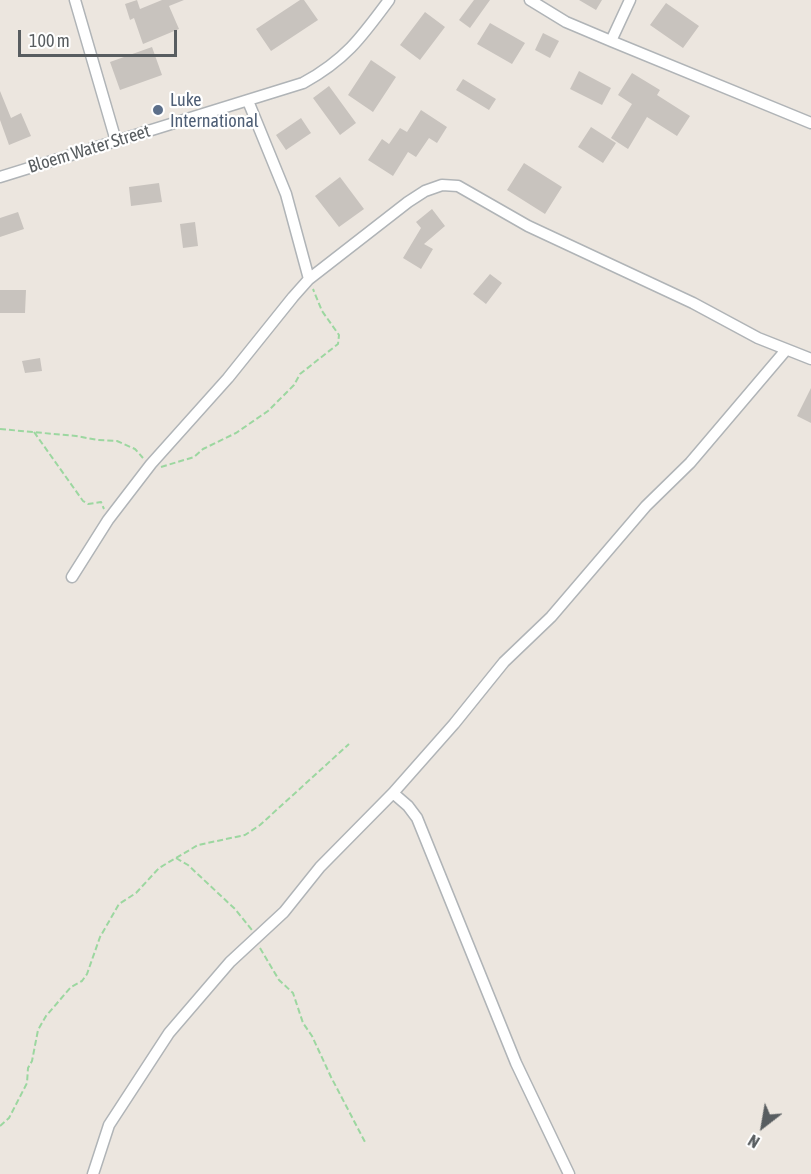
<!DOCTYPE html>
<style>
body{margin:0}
#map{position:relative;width:811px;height:1174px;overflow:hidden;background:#ece6df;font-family:"Asap Condensed",sans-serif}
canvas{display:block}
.north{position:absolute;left:733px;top:1096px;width:60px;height:60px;-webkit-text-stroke:4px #fff;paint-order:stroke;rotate:211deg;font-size:16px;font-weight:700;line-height:24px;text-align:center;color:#585d60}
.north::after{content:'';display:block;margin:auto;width:21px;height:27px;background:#585d60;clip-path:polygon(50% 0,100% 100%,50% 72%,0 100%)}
.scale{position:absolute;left:18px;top:30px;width:159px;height:27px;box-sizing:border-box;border:3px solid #585d60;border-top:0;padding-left:8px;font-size:18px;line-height:21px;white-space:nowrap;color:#585d60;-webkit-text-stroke:4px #fff;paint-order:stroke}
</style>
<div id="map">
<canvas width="811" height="1174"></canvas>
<div class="north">N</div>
<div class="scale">100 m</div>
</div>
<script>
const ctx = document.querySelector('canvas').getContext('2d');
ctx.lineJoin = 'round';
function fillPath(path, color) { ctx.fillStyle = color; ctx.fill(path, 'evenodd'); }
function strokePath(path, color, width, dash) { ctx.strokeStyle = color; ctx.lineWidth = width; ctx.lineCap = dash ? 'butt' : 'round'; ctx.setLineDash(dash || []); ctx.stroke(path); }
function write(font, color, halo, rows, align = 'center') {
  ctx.font = font + ' "Asap Condensed",sans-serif'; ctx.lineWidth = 4.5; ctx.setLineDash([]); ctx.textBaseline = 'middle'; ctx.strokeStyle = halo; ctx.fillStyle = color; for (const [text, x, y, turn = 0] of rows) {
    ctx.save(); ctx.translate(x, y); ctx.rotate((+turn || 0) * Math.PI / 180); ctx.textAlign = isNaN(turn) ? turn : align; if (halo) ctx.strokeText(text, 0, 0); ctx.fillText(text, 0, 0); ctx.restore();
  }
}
const building = new Path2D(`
 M 137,0 L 140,9 L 162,0 L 184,0 L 169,6 L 179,29 L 143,44 L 134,18 L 130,20 L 125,4 Z
 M 300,0 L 304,0 L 318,20 L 271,51 L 256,29 Z
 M 474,0 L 490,0 L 470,28 L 459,20 Z
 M 579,0 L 602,0 L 596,10 Z
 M 666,3 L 699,26 L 683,48 L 650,25 Z
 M 425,12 L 445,27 L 420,60 L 400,45 Z
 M 490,23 L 525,43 L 512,64 L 477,44 Z
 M 543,33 L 559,41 L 550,58 L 535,50 Z
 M 152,47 L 162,75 L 120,90 L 110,62 Z
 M 371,60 L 396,77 L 373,112 L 348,95 Z
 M 579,71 L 611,88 L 602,105 L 570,89 Z
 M 632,73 L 660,90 L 657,95 L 690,116 L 677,136 L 647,117 L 628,149 L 611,138 L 632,104 L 618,95 Z
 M 463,79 L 496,99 L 489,110 L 456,90 Z
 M 329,86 L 356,123 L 340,135 L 313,98 Z
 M 0,91 L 11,118 L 21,113 L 31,136 L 9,145 L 0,120 Z
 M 421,110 L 447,127 L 437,143 L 429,138 L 416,157 L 408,152 L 393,176 L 368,160 L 382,139 L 389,144 L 400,128 L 407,132 Z
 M 301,118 L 311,133 L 286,150 L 276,135 Z
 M 591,127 L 616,143 L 603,163 L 578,147 Z
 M 524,163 L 562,187 L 545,214 L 507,190 Z
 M 340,177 L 364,209 L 339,227 L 315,196 Z
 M 159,183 L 162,202 L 131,206 L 129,187 Z
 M 432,209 L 445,226 L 424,244 L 433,249 L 421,269 L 403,258 L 421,228 L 416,222 Z
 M 18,212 L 24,229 L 0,237 L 0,218 Z
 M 195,222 L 198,246 L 183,248 L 180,224 Z
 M 490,274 L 502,283 L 486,304 L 473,294 Z
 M 0,290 L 26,290 L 25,313 L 0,313 Z
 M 40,358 L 42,371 L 25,373 L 22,361 Z
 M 811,388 L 811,423 L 797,416 Z`);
const path = new Path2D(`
 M 0,429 L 76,436 L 98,440 L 117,441 L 135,449 L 143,458
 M 34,432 L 83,501 L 88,504 L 101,502 L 104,509
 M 161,467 L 194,457 L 203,449 L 236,433 L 268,411 L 294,385 L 300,374 L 338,344 L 339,335 L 322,311 L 313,289
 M 176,858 L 188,865 L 235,909 L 252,930
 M 260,948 L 279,980 L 293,993 L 303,1023 L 312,1036 L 331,1077 L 365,1142
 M 0,1126 L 9,1118 L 27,1083 L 28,1068 L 32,1061 L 38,1030 L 46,1016 L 71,987 L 82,981 L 87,974 L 100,937 L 119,904 L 136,893 L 159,868 L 198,845 L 245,835 L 260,825 L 349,744`);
const minor = new Path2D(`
 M 75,0 L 116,141
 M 530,0 L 566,22 L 611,41 L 811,123
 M 611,41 L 630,0
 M 248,101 L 286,194 L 309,279
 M 0,177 L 303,83 C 345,60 361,38 389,0
 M 72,577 L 108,520 L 151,464 L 228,378 L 293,297 L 309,279 L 408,202 L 425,191 L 442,185 L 458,186 L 528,226 L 693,303 L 758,338 L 811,359
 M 393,793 L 408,806 L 417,818 L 516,1063 L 569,1174
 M 93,1174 L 109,1125 L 169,1033 L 230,962 L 284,912 L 320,867 L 393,793 L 454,724 L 504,662 L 551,617 L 646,506 L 690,463 L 786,350`);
const markers = [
 [158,110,6,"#5c6f8a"]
];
const serviceNames = [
 ["Luke",170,100],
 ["International",170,121]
];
const streetNames = [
 ["Bloem Water Street",89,149,-17]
];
fillPath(building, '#c8c3be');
strokePath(minor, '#b0b4b7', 13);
strokePath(path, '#9cd7a0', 2, [6, 3]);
strokePath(minor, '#fff', 10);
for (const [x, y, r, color] of markers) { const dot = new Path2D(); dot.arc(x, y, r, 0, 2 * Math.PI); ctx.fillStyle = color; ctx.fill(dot); strokePath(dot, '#fff', 2); }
write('18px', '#4e5e75', '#fff', serviceNames, 'left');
write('18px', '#585d60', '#fff', streetNames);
</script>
